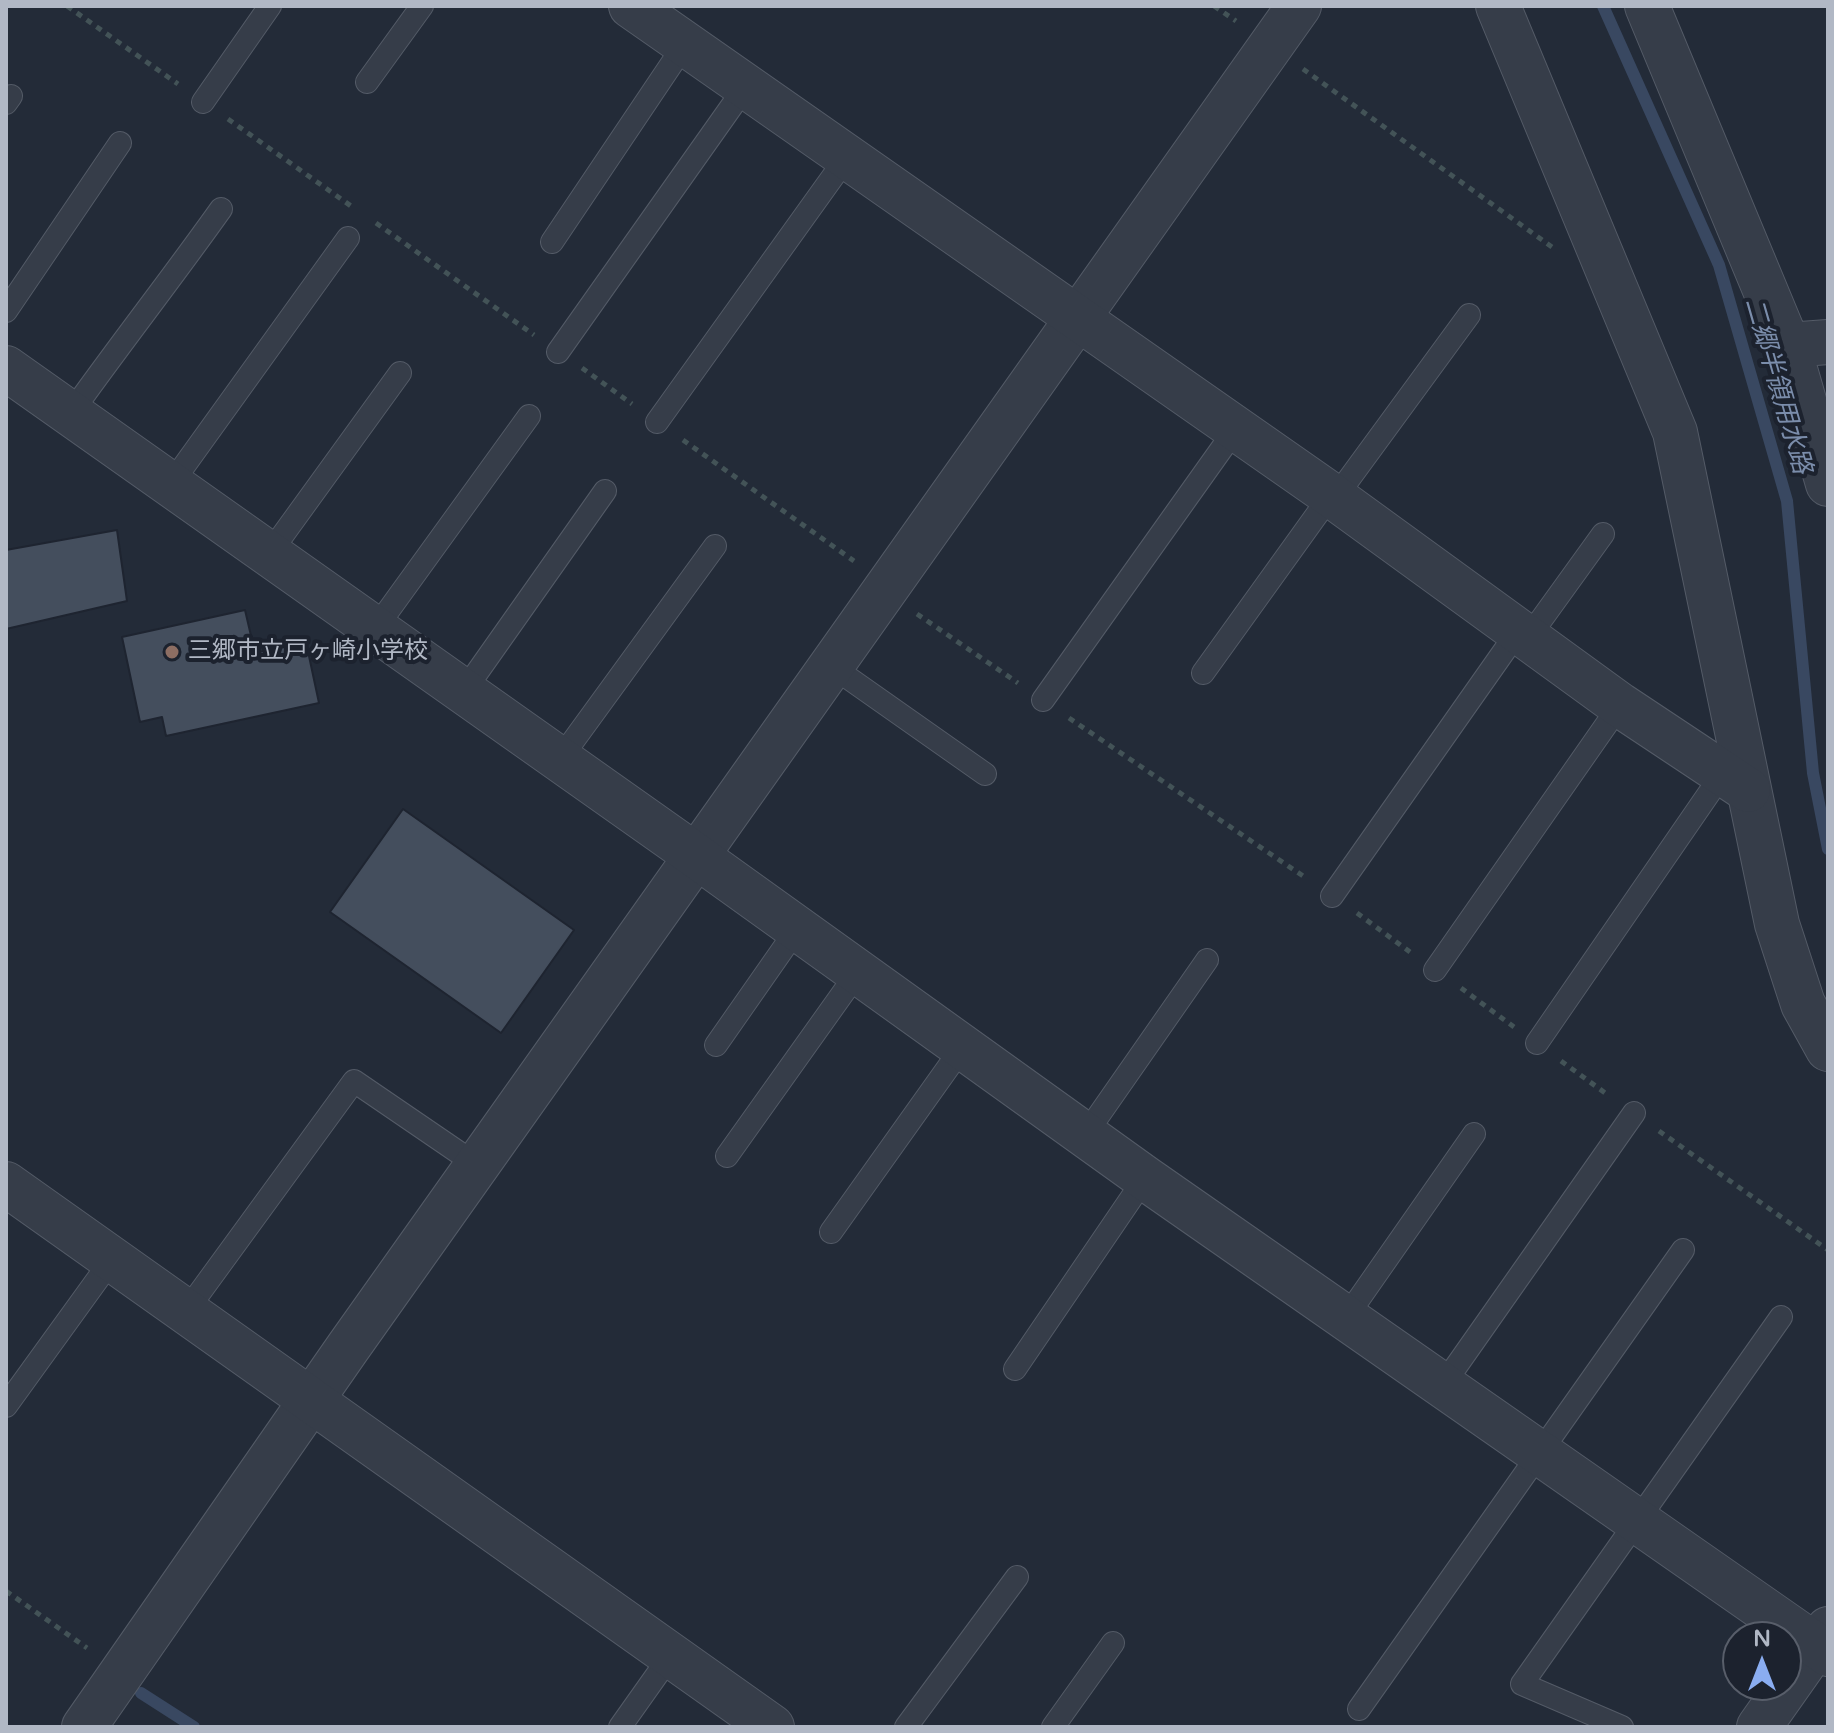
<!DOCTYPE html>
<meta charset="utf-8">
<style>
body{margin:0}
#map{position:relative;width:1834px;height:1733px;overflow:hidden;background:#232b38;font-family:"Varela Round",sans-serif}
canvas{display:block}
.frame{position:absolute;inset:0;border:8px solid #b1b8c5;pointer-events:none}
.north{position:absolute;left:1722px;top:1621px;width:80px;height:80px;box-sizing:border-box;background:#1c222e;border:2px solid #585e6a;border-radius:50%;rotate:0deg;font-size:22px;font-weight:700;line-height:32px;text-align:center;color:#b1b8c5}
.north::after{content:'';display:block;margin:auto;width:28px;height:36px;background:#8aadf1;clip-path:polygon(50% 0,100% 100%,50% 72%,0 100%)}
</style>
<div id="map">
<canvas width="1834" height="1733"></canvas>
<div class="frame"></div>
<div class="north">N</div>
</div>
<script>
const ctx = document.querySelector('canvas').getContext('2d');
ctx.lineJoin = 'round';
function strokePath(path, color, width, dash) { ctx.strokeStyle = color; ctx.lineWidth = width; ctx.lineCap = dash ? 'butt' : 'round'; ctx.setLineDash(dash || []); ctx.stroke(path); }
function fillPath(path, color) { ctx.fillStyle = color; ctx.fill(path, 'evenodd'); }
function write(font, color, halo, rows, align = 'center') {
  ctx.font = font + ' "Varela Round","Noto Sans JP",sans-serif'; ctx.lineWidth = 8; ctx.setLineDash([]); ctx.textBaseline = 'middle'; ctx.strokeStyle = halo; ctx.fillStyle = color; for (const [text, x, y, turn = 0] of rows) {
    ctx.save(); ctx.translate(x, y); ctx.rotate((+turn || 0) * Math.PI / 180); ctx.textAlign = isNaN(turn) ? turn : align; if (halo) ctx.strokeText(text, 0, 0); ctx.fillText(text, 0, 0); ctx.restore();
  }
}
const stream = new Path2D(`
 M 1603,6 L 1719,265 L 1787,501 L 1813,773 L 1828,849
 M 141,1693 L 194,1727`);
const building = new Path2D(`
 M 117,530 L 127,601 L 6,629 L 6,550 Z
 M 245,610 L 255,653 L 306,642 L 319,703 L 166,736 L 162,717 L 140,722 L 122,637 Z
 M 403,809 L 574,930 L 501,1033 L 330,912 Z`);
const path = new Path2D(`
 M 67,6 L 178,84
 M 1214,6 L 1236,21
 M 1303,69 L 1552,247
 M 228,119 L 351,206
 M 376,223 L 534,335
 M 582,368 L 632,404
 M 683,440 L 854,561
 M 917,614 L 1018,683
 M 1069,718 L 1306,878
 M 1357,913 L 1410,952
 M 1461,988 L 1514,1027
 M 1561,1061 L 1608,1095
 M 1659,1131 L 1828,1250
 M 6,1591 L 87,1648`);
const service = new Path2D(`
 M 367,82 L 422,6
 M 203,102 L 270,6
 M 6,103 L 11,96
 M 552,242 L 685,44
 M 6,311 L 120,143
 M 558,352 L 746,86
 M 71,413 C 120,344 172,278 221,209
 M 657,422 L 847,157
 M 171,484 L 348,238
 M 1335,498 L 1469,315
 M 269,554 L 400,373
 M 375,629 L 529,416
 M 1528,638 L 1603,534
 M 830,665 L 985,774
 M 1203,673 L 1331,495
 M 464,691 L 605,491
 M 1043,700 L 1235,430
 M 560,759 L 715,546
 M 1332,896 L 1519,630
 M 1435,970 L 1620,705
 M 1537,1043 L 1723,773
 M 716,1045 L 797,929
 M 1085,1135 L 1207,960
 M 727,1156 L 858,972
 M 831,1232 L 962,1048
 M 187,1310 L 354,1081 L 477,1165
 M 1347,1316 L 1474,1134
 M 1015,1369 L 1145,1178
 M 1443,1385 L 1634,1113
 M 6,1406 L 113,1258
 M 1359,1709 L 1683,1250
 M 620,1727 L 671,1655
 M 906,1727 L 1017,1577
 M 1053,1727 L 1113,1643
 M 1622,1727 L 1522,1684 L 1781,1317`);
const minor = new Path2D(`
 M 1498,6 L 1675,432 L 1777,924 L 1803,1004 L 1828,1049
 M 1647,6 L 1788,345 L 1828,484
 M 1788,345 L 1828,342
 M 84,1727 L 349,1346 L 1299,6
 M 1759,1727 L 1828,1629`);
const tertiary = new Path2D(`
 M 631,6 L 1331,495 L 1620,705 L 1748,790
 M 6,368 L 695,855 L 1145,1178 L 1828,1654
 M 6,1184 L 772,1727`);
const markers = [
 [172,652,8,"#8d6e63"]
];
const poiNames = [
 ["三郷市立戸ヶ崎小学校",188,652]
];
const waterNames = [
 ["二郷半領用水路",1777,386,74]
];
strokePath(stream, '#394861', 12);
fillPath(building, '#444e5d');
strokePath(building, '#1e2430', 2);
strokePath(service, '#545b67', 24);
strokePath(minor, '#545b67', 46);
strokePath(tertiary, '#545b67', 46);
strokePath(path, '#435357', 5, [6, 6]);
strokePath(service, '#363d49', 22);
strokePath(minor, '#363d49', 44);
strokePath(tertiary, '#363d49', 44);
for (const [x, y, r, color] of markers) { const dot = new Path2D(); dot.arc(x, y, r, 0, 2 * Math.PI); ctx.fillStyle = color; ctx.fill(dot); strokePath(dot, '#1c222e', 3); }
write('24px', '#b1b8c5', '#1c222e', poiNames, 'left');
write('italic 26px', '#7b8dab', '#1c222e', waterNames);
</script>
